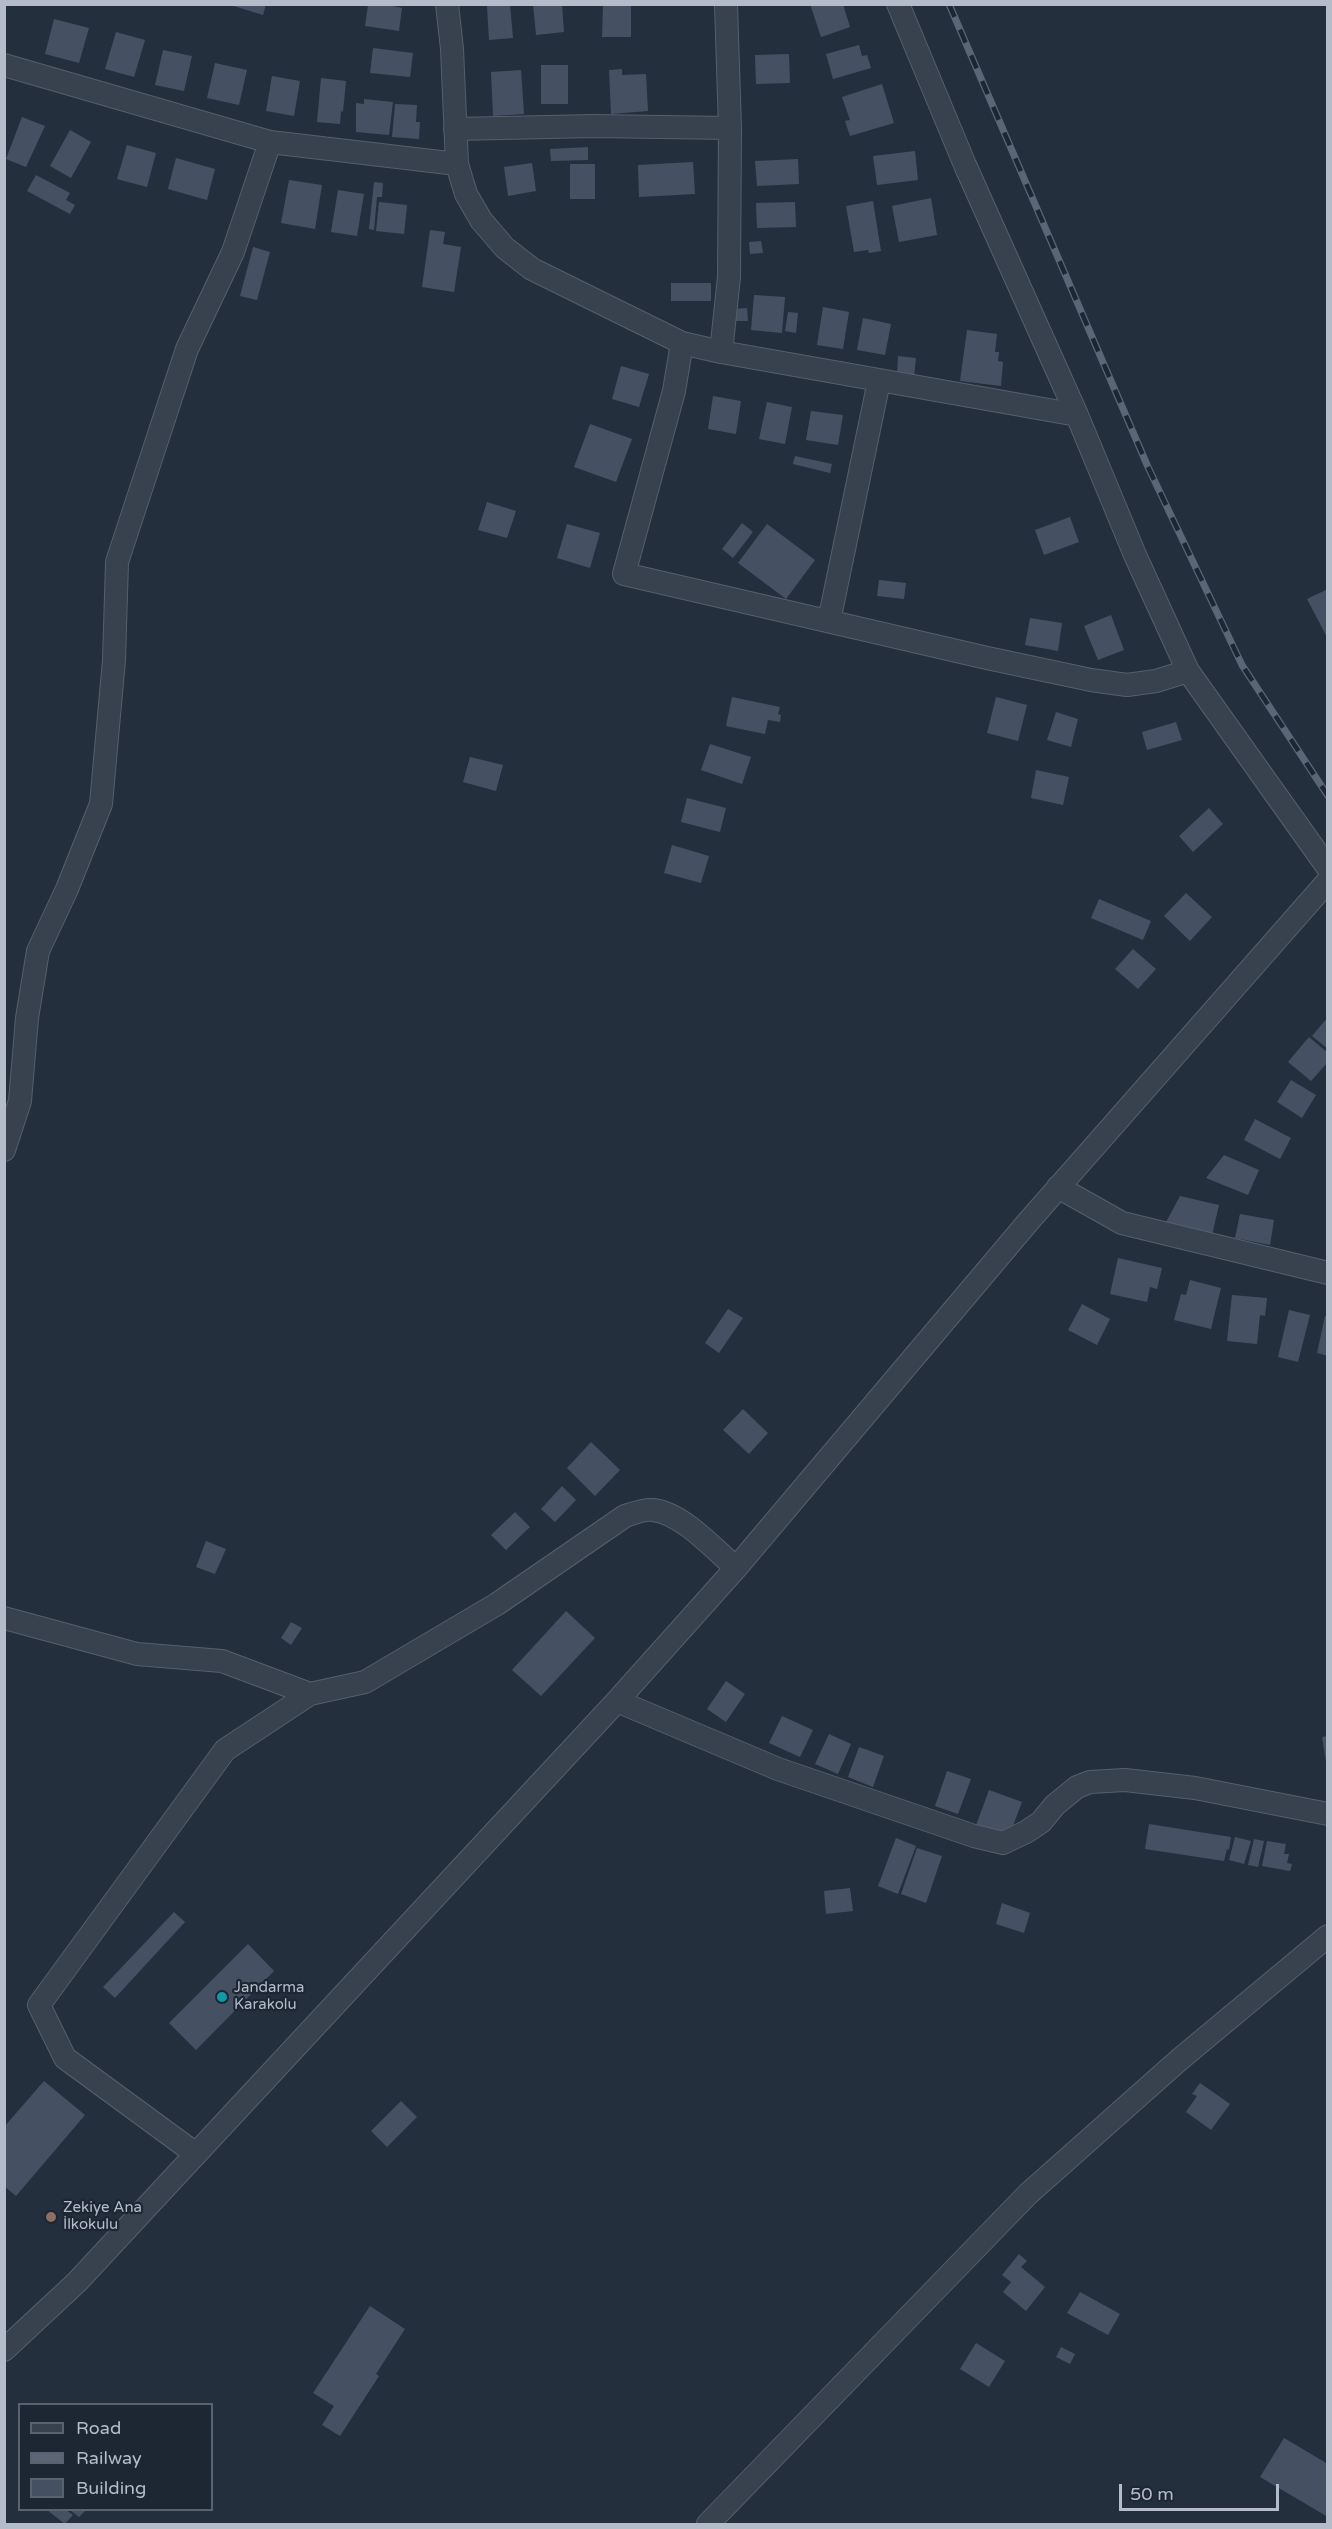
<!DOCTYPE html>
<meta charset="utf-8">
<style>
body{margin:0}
#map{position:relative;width:1332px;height:2529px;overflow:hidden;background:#242f3e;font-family:"Varela Round",sans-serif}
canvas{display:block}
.frame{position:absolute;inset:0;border:6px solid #b4bcc9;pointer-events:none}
.legend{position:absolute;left:18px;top:2403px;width:195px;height:108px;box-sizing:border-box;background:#1d2633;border:2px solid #59626f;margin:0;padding:8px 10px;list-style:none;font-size:18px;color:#b4bcc9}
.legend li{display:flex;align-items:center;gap:12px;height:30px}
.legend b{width:30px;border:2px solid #59626f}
.scale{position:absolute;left:1119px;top:2484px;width:160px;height:27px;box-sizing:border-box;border:3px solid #b4bcc9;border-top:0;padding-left:8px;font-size:18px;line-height:21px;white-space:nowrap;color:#b4bcc9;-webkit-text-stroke:4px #1d2633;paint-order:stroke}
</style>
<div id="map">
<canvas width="1332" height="2529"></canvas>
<div class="frame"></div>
<ul class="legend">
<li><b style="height:8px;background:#38414e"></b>Road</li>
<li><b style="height:8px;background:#5a6575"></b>Railway</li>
<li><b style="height:16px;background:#455162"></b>Building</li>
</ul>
<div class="scale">50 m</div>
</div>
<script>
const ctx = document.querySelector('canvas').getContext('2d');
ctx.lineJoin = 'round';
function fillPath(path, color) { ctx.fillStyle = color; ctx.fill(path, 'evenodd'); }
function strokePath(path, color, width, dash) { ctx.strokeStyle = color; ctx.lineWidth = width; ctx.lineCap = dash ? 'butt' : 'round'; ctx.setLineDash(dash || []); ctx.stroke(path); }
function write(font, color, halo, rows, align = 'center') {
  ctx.font = font + ' "Varela Round",sans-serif'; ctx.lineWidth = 4.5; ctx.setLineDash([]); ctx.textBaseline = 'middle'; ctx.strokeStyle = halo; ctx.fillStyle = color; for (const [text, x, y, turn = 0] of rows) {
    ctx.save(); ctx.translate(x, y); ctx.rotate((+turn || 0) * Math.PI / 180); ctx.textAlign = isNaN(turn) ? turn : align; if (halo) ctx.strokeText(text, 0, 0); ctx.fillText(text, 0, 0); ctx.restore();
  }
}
const building = new Path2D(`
 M 227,4 L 266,4 L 263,15 Z
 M 510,4 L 513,38 L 489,40 L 487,6 Z
 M 533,4 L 562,4 L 564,32 L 536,35 Z
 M 603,4 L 631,4 L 631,37 L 602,37 Z
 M 810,4 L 843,4 L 850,27 L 821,37 Z
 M 368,5 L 389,5 L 402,8 L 399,31 L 365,26 Z
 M 54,19 L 89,28 L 79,63 L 45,54 Z
 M 116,32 L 145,40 L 134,77 L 105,69 Z
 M 859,45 L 862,56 L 867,55 L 871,68 L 833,79 L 826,54 Z
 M 373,48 L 413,53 L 410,77 L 370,73 Z
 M 163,50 L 192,56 L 184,91 L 155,85 Z
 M 789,54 L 790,83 L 756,84 L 755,55 Z
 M 215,63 L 247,70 L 239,105 L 207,98 Z
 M 541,65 L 568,65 L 568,104 L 541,104 Z
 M 622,69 L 622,75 L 646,74 L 648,111 L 611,114 L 609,70 Z
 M 521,70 L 524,114 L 493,116 L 491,72 Z
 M 272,76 L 300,81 L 294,116 L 266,111 Z
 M 321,78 L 346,81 L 343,112 L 341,111 L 340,124 L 317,122 Z
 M 882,84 L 894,123 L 850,136 L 845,121 L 850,120 L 842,97 Z
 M 364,99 L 393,102 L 389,135 L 356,132 L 356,103 L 364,104 Z
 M 395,104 L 417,105 L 416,122 L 420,122 L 419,139 L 392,137 Z
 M 22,117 L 45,126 L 26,167 L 6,159 Z
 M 70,130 L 91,142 L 71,178 L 50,166 Z
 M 127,145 L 156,153 L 147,187 L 117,179 Z
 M 588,147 L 588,160 L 551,161 L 550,149 Z
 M 915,151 L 918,180 L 877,185 L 873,156 Z
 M 176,158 L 215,169 L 207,200 L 168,189 Z
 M 798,159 L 799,184 L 757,186 L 755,161 Z
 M 693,162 L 695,194 L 639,197 L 638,165 Z
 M 532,163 L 536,191 L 508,196 L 504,167 Z
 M 570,164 L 595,164 L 595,199 L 570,199 Z
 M 36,175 L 70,193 L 66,200 L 75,205 L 70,214 L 27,191 Z
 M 289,180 L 322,185 L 315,229 L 281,223 Z
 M 374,182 L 383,183 L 382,197 L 377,197 L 374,230 L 369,229 Z
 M 338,190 L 364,194 L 357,236 L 331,232 Z
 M 931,198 L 937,235 L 899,242 L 892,206 Z
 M 873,201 L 881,251 L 869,253 L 868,250 L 854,252 L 846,206 Z
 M 379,202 L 407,205 L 404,234 L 376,231 Z
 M 795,202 L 796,227 L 757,228 L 756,203 Z
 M 430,230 L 445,232 L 443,244 L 461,247 L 454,292 L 422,287 Z
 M 761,241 L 763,253 L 750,254 L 749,242 Z
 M 253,247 L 270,252 L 257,300 L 240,296 Z
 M 671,283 L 711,283 L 711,301 L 671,301 Z
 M 754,295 L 785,297 L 782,333 L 751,330 Z
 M 823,307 L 849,312 L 843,349 L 817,345 Z
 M 747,308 L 748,321 L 736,321 L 735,309 Z
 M 788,312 L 798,313 L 796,333 L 785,331 Z
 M 863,318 L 891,324 L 885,355 L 857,350 Z
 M 967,330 L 997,334 L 995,352 L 999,352 L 998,361 L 1003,362 L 1001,386 L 960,381 Z
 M 898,356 L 916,358 L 914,377 L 897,376 Z
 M 621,366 L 649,374 L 639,407 L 612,399 Z
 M 713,396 L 741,401 L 736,434 L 708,429 Z
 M 767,402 L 792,407 L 785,444 L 759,439 Z
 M 811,411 L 843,415 L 838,445 L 806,440 Z
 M 590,424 L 632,439 L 616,482 L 574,467 Z
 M 795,456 L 832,464 L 830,473 L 793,464 Z
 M 487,502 L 516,511 L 507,538 L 478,530 Z
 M 1070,517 L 1079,542 L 1044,555 L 1035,530 Z
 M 742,523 L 753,532 L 733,558 L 722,549 Z
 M 567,524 L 600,533 L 590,568 L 557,558 Z
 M 767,524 L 815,560 L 786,599 L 738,563 Z
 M 879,580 L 906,583 L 904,599 L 877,596 Z
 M 1328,589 L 1328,639 L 1307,599 Z
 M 1111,615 L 1124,650 L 1098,660 L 1084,626 Z
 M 1030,618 L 1062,623 L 1058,651 L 1025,645 Z
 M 732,697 L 780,707 L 778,714 L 781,715 L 780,722 L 768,720 L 765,734 L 726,726 Z
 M 996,697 L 1027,705 L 1018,741 L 987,733 Z
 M 1056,712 L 1078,719 L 1071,747 L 1047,740 Z
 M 1176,722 L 1182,740 L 1147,750 L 1142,732 Z
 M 710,744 L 751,757 L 742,784 L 701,770 Z
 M 470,757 L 503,765 L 496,791 L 463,782 Z
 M 1036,770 L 1069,777 L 1063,805 L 1031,798 Z
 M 687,798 L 726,808 L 720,832 L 681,822 Z
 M 1209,808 L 1223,824 L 1193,852 L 1179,836 Z
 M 672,845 L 709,856 L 701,883 L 664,873 Z
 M 1186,893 L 1212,917 L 1190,941 L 1164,916 Z
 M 1099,899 L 1151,921 L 1143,940 L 1091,918 Z
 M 1133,949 L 1156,969 L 1138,989 L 1115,969 Z
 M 1328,1017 L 1328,1049 L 1312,1036 Z
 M 1309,1037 L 1328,1053 L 1328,1062 L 1311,1081 L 1288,1062 Z
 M 1291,1080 L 1316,1095 L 1302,1118 L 1277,1102 Z
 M 1255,1119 L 1291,1138 L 1280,1159 L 1244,1140 Z
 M 1224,1155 L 1259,1170 L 1248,1195 L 1206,1178 Z
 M 1180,1196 L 1219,1205 L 1212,1235 L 1165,1224 Z
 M 1240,1214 L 1274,1220 L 1270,1245 L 1235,1238 Z
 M 1118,1258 L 1162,1268 L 1157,1289 L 1150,1287 L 1147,1302 L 1110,1294 Z
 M 1190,1280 L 1221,1288 L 1211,1329 L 1174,1320 L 1181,1294 L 1186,1295 Z
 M 1232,1295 L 1267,1298 L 1265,1316 L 1260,1315 L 1257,1344 L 1227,1341 Z
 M 1082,1304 L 1110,1319 L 1097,1345 L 1068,1330 Z
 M 728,1309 L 743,1318 L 719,1353 L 705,1343 Z
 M 1289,1310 L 1310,1315 L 1298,1362 L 1278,1357 Z
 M 1325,1316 L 1328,1316 L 1328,1356 L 1317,1353 Z
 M 743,1409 L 768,1433 L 749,1454 L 723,1430 Z
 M 591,1442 L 620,1470 L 595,1496 L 567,1468 Z
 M 562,1486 L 576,1500 L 555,1522 L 541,1509 Z
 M 515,1512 L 530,1527 L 506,1550 L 491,1535 Z
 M 206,1541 L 226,1549 L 215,1574 L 196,1567 Z
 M 566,1611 L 595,1638 L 541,1696 L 512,1670 Z
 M 291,1622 L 302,1628 L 291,1645 L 281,1638 Z
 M 726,1681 L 745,1694 L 726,1722 L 707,1709 Z
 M 782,1716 L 813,1730 L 800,1757 L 769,1743 Z
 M 829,1734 L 851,1744 L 838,1774 L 815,1764 Z
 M 1328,1736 L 1328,1762 L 1326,1762 L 1322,1737 Z
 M 859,1747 L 884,1756 L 873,1787 L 848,1777 Z
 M 947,1771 L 971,1779 L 958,1814 L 935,1806 Z
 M 989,1790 L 1022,1802 L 1008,1839 L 975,1828 Z
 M 1149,1824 L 1231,1837 L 1229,1850 L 1227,1849 L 1224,1861 L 1145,1849 Z
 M 1235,1837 L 1251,1841 L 1244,1864 L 1229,1860 Z
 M 896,1838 L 916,1846 L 898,1894 L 878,1886 Z
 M 1254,1839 L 1264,1841 L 1258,1867 L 1248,1865 Z
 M 1267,1841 L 1286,1844 L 1284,1854 L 1289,1854 L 1287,1863 L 1292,1864 L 1290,1871 L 1262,1866 Z
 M 917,1848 L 942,1856 L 926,1903 L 901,1894 Z
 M 850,1888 L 853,1911 L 826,1914 L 824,1891 Z
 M 1002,1903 L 1030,1913 L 1024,1933 L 996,1924 Z
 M 174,1912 L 185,1922 L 115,1998 L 103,1987 Z
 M 248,1944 L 274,1971 L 196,2050 L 169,2023 Z
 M 44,2081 L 85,2115 L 16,2196 L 4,2186 L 4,2127 Z
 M 1200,2083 L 1230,2104 L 1211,2130 L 1186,2112 L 1197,2096 L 1192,2094 Z
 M 401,2101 L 417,2117 L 387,2147 L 371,2131 Z
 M 1019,2254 L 1027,2261 L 1021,2267 L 1045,2287 L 1026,2311 L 1003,2292 L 1011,2282 L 1002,2275 Z
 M 1080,2292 L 1120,2314 L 1108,2335 L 1067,2313 Z
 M 370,2306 L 405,2329 L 376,2374 L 379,2376 L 340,2436 L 322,2425 L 334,2406 L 313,2393 Z
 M 976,2343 L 1005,2361 L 989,2387 L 960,2369 Z
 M 1061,2347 L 1075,2354 L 1070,2364 L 1056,2357 Z
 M 1284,2438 L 1328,2464 L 1328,2517 L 1260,2477 Z
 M 47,2510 L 66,2510 L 73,2515 L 65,2524 Z
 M 70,2510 L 86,2510 L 79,2517 Z`);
const minor = new Path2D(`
 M 447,4 L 452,49 L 457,164 L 466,194 L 481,220 L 505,248 L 532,269 L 682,343 L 721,352 L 1077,415
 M 898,4 L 965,165 L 1077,415 L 1135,555 L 1188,671 L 1328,868
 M 4,65 L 270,142 L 457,164
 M 455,129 L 594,126 L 730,128
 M 682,343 L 674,391 L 624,574 L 987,658 L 1091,680 L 1127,685 L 1156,681 L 1188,671
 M 721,352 L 729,277 L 730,128 L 726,4
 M 829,621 L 879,381
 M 4,1150 L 20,1101 L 27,1018 L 38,951 L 67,889 L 101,804 L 114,660 L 117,562 L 187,349 L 233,252 L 270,142
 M 1058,1187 L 1122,1223 L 1328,1273
 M 4,1618 L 137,1654 L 222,1661 L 310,1694
 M 617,1701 L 778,1769 L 974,1836 L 1003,1843 L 1026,1832 L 1041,1822 L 1055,1805 L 1077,1787 L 1090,1782 L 1125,1780 L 1195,1788 L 1328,1814
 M 196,2154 L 65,2058 L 39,2005 L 225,1750 L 310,1694 L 365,1682 L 497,1604 L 625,1516 C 634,1513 644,1509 653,1510 C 682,1513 714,1549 736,1568
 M 4,2350 L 77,2282 L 617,1701 L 736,1568 L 1028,1222 L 1328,881
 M 708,2524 L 1028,2194 L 1179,2060 L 1328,1936`);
const rail = new Path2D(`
 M 949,4 L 1148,467 L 1242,665 L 1328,796`);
const markers = [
 [222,1997,6,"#0f9aa8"],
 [51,2217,6,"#8d6e63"]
];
const poiNames = [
 ["Jandarma",234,1988],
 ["Karakolu",234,2005],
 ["Zekiye Ana",63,2208],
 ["İlkokulu",63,2225]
];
fillPath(building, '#455162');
strokePath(minor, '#565f6c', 24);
strokePath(minor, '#38414e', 22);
strokePath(rail, '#5a6575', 7);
strokePath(rail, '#1d2633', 4.5, [14]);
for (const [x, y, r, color] of markers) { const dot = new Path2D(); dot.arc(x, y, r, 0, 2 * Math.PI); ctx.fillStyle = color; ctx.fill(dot); strokePath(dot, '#1d2633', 2); }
write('15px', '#b4bcc9', '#1d2633', poiNames, 'left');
</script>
